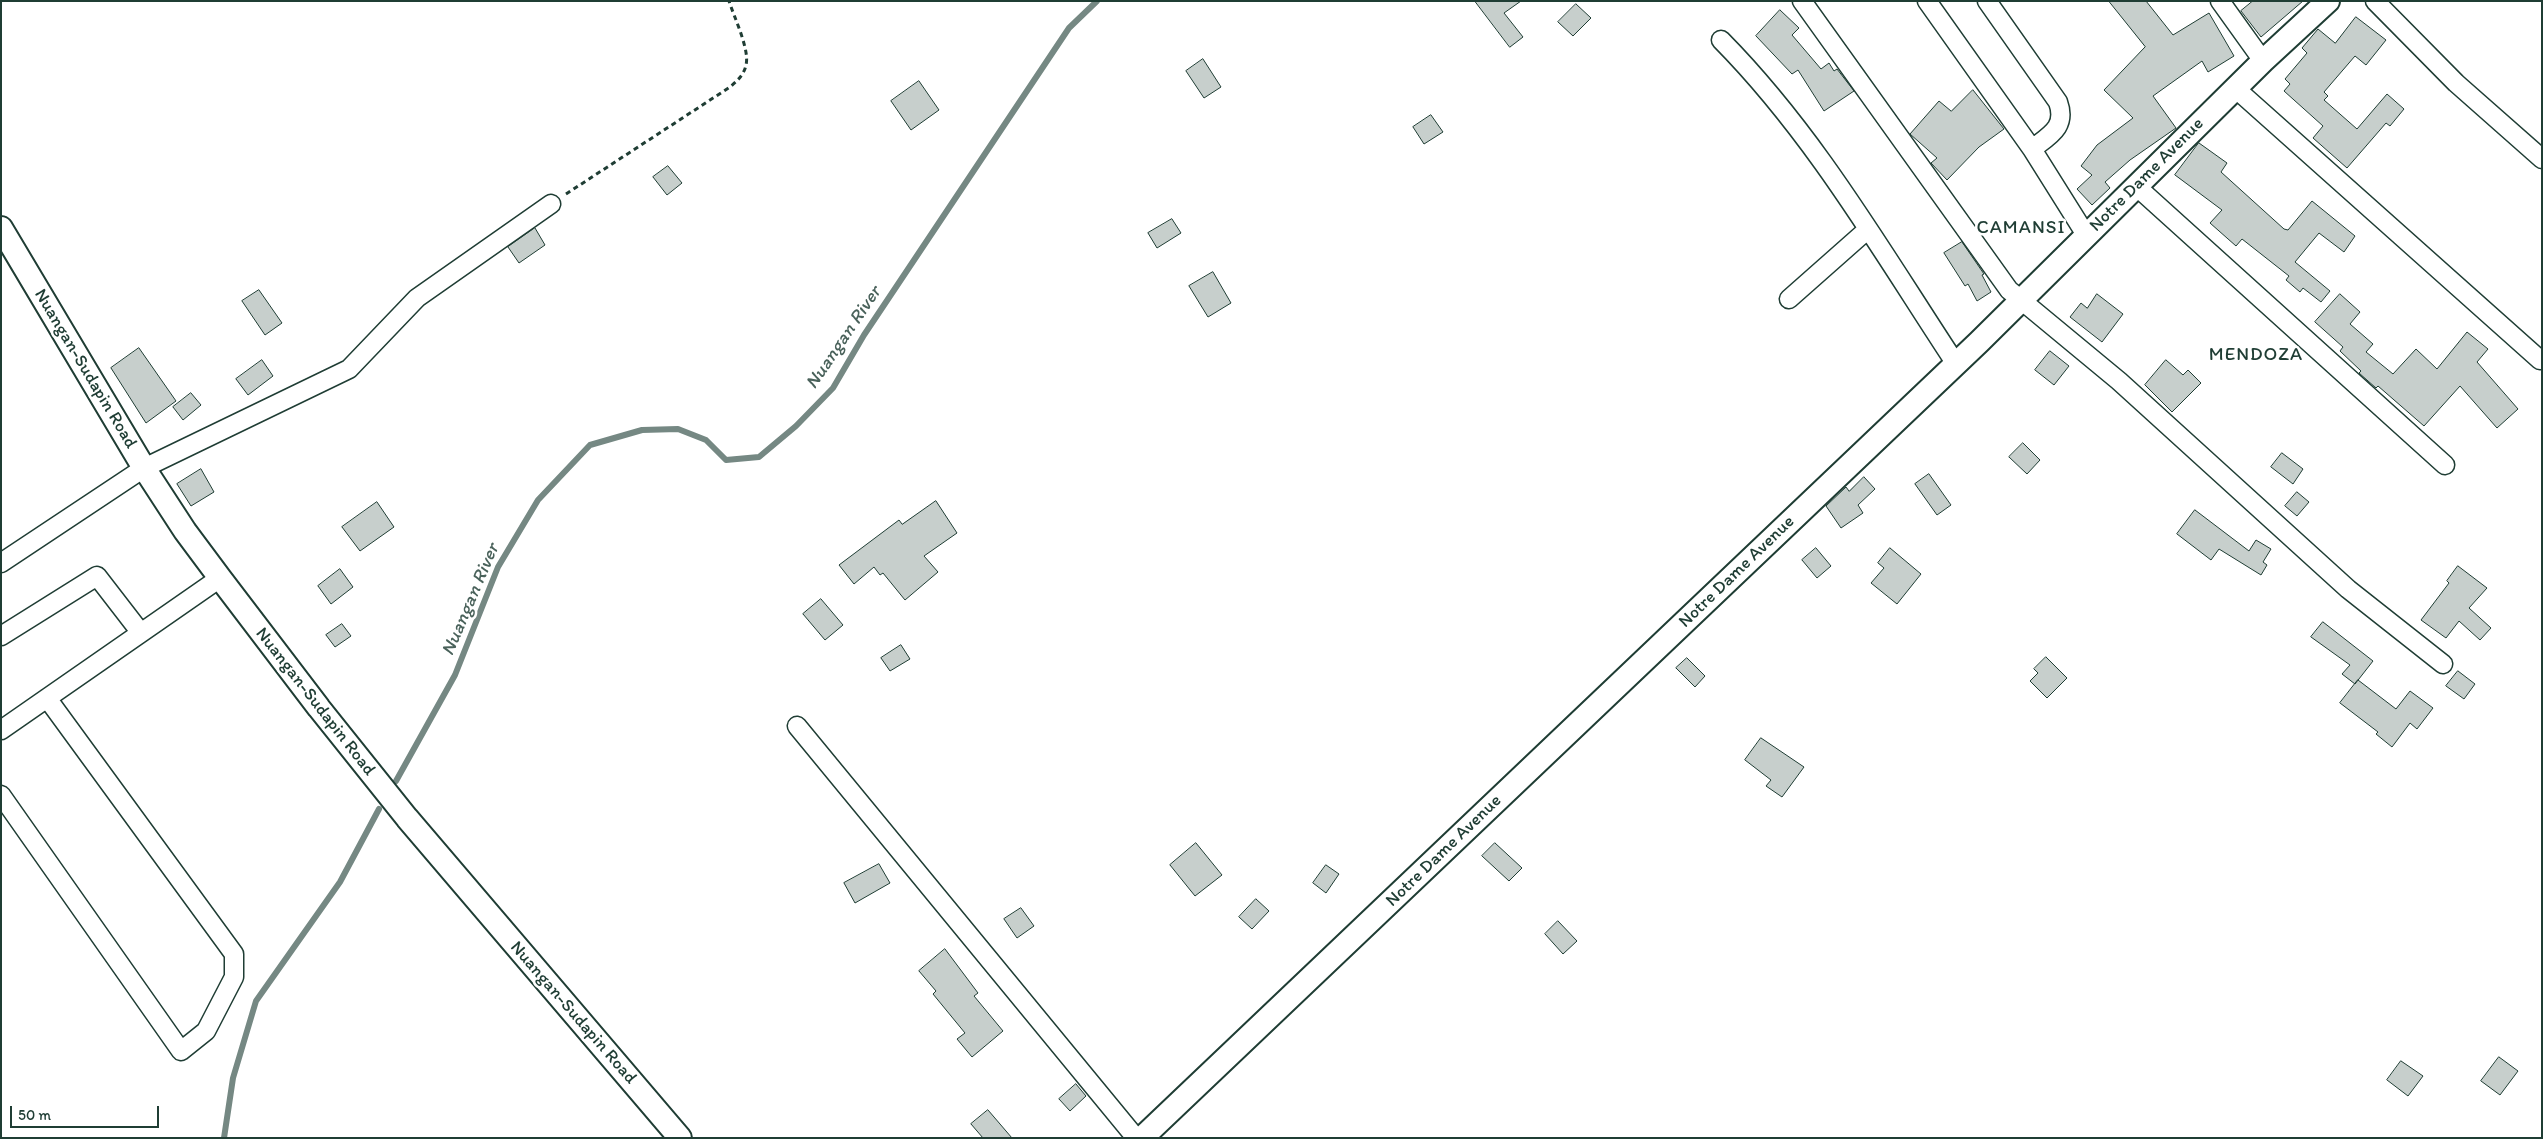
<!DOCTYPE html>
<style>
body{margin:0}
#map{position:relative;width:2543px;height:1139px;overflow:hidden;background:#fff;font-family:Itim,sans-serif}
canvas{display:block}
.frame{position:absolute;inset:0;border:2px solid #1f3d34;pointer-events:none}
.scale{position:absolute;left:10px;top:1106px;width:149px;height:22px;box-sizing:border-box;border:2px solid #1f3d34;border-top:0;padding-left:6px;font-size:15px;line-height:18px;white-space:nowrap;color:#1f3d34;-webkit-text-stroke:4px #fff;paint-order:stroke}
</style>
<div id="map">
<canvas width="2543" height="1139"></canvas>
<div class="frame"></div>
<div class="scale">50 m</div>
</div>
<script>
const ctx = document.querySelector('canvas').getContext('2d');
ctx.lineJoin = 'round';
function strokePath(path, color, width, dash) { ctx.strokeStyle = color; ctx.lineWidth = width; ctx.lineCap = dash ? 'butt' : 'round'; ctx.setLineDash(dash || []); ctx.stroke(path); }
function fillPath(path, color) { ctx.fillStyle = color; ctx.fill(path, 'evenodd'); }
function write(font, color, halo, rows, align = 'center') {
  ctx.font = font + ' Itim,sans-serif'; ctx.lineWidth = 5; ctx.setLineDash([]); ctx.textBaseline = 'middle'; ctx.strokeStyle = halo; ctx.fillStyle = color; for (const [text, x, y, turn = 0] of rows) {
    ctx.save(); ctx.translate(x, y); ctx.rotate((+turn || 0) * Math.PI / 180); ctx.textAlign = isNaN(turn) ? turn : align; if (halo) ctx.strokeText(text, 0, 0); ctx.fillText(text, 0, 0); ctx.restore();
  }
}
const stream = new Path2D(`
 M 396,781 L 455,675 L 498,567 L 538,500 L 590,445 L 642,430 L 678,429 L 706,440 L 726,460 L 759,457 L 796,426 L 833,388 L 864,335 L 1069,28 L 1097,1
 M 224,1138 L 233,1078 L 256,1001 L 340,882 L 379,809`);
const building = new Path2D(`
 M 1475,1 L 1521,1 L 1504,13 L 1523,37 L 1510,47 Z
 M 2109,1 L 2146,1 L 2173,35 L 2209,13 L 2234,56 L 2208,72 L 2202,61 L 2153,96 L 2176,128 L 2130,160 L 2105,182 L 2110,188 L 2092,205 L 2077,189 L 2092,175 L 2081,166 L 2097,145 L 2133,118 L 2104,90 L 2145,47 Z
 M 2253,1 L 2303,1 L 2261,37 L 2241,11 Z
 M 1576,4 L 1591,18 L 1573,36 L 1558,22 Z
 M 1780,10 L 1799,28 L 1792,35 L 1821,69 L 1829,63 L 1834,71 L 1837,69 L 1854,91 L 1824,111 L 1798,70 L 1792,74 L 1756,36 Z
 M 2356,17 L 2386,40 L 2366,65 L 2355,56 L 2324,92 L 2328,96 L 2324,100 L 2357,129 L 2387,94 L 2404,109 L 2390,126 L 2386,123 L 2347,168 L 2313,138 L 2323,126 L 2284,91 L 2290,84 L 2285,79 L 2307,53 L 2302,48 L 2318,29 L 2335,43 Z
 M 1203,59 L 1221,87 L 1204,98 L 1186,71 Z
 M 919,81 L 939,110 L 911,130 L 891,101 Z
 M 1973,90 L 2004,129 L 1979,147 L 1947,180 L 1931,163 L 1937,158 L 1910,134 L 1939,101 L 1951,111 Z
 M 1431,115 L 1443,132 L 1424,144 L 1413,127 Z
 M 2199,143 L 2227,163 L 2221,172 L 2284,229 L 2288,230 L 2312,201 L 2355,236 L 2344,252 L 2319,233 L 2295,262 L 2330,291 L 2321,302 L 2303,288 L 2300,292 L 2286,280 L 2289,276 L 2242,239 L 2236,246 L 2210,223 L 2222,210 L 2175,175 Z
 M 668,166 L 682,183 L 667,195 L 653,177 Z
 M 1172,219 L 1181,233 L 1157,248 L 1148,233 Z
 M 535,228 L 545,245 L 519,263 L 508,247 Z
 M 1962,242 L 1984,274 L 1982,275 L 1991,292 L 1977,301 L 1968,284 L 1965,286 L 1944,253 Z
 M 1213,272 L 1231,303 L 1208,317 L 1189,286 Z
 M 259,290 L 282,323 L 265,335 L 242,301 Z
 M 2097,294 L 2123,314 L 2102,342 L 2070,317 L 2081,303 L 2087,308 Z
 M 2340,294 L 2360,312 L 2350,324 L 2373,344 L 2366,352 L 2393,374 L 2416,349 L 2437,369 L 2467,332 L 2488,349 L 2477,362 L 2518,409 L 2497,428 L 2460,386 L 2424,426 L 2378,386 L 2376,388 L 2359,373 L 2361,371 L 2340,351 L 2343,347 L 2315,322 Z
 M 139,348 L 176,401 L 146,423 L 111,368 Z
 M 2050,351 L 2069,366 L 2054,385 L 2035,370 Z
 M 262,360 L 273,376 L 248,395 L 236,379 Z
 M 2166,360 L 2183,375 L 2188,370 L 2201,383 L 2172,412 L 2145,385 Z
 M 191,393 L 201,405 L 183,420 L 173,407 Z
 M 2023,443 L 2040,460 L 2027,474 L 2009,457 Z
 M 2282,453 L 2303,469 L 2293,484 L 2271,467 Z
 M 201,469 L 214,492 L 191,506 L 177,484 Z
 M 1929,474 L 1951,505 L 1937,515 L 1915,484 Z
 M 1864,477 L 1875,489 L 1858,505 L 1863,513 L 1841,528 L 1826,506 L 1846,487 L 1849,491 Z
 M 2297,492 L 2309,502 L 2297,516 L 2285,506 Z
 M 936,501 L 957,533 L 924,556 L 938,572 L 905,600 L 883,573 L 880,575 L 874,567 L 854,584 L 839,565 L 899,520 L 902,524 Z
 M 377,502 L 394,527 L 360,551 L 342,527 Z
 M 2195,510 L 2249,551 L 2256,540 L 2271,549 L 2263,562 L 2267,565 L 2261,575 L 2219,549 L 2211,560 L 2177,534 Z
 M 1816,548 L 1831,566 L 1817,578 L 1802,560 Z
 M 1890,548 L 1921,574 L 1897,604 L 1871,583 L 1884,568 L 1878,563 Z
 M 2458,566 L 2487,588 L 2469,608 L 2491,628 L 2480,640 L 2459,621 L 2446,638 L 2421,620 L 2449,583 L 2447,581 Z
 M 340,569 L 353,587 L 331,604 L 318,586 Z
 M 821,599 L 843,625 L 825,640 L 803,614 Z
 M 2323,622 L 2373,661 L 2355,684 L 2342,674 L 2350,665 L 2311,637 Z
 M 342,624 L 351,636 L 335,647 L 326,635 Z
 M 901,645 L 910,659 L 890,671 L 881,658 Z
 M 2046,657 L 2067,678 L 2047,698 L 2030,681 L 2038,673 L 2034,669 Z
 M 1687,658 L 1705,676 L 1695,687 L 1676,668 Z
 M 2458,671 L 2475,684 L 2464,699 L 2446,686 Z
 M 2358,680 L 2396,709 L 2410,691 L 2433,708 L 2417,729 L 2410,723 L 2392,747 L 2376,734 L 2378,732 L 2340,703 Z
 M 1761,738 L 1804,767 L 1782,797 L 1766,786 L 1771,780 L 1745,760 Z
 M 1196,843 L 1222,875 L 1195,896 L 1170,865 Z
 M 1495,843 L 1522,868 L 1509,881 L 1482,856 Z
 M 879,864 L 890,883 L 855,903 L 844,883 Z
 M 1326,865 L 1339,874 L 1326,893 L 1313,883 Z
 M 1256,899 L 1269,911 L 1252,929 L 1239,917 Z
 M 1021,908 L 1034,926 L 1017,938 L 1004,919 Z
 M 1558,921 L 1577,941 L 1563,954 L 1545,934 Z
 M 945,949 L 978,993 L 974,996 L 1003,1031 L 972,1057 L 957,1039 L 965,1033 L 933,994 L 936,991 L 919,971 Z
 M 2499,1057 L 2518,1071 L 2500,1095 L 2481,1081 Z
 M 2401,1061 L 2423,1076 L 2408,1096 L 2387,1080 Z
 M 1076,1084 L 1086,1096 L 1070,1111 L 1059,1099 Z
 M 988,1110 L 1012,1138 L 983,1138 L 971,1124 Z`);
const path = new Path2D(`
 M 566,194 L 730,87 C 737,81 744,75 746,65 C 750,50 734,17 729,1`);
const minor = new Path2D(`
 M 1802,1 L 2009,290 L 2119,381 L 2348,589 L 2443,664
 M 1927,1 L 2032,149 L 2086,235
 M 1987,1 L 2058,102 C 2067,127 2050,135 2032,149
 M 2220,1 L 2263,61
 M 2375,1 L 2456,83 L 2542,159
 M 1721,40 C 1815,135 1882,252 1956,364
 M 2235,88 L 2540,360
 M 2136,186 L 2445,465
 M 1789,299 L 1867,230
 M 1,563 L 144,468 L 349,369 L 417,298 L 551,204
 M 1,636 L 97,576 L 141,633
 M 797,726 L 1136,1138
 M 1,730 L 220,578
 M 1,795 L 181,1051 L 206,1031 L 234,977 L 234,954 L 47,698`);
const tertiary = new Path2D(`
 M 1,228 L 144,468 L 185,531 L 220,578 L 319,708 L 407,818 L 680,1138
 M 1142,1138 L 1979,342 L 2263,61 L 2328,1`);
const streetNames = [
 ["Notre Dame Avenue",2147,175,-45],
 ["Nuangan-Sudapin Road",85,369,59],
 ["Notre Dame Avenue",1737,572,-44],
 ["Nuangan-Sudapin Road",315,702,52],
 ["Notre Dame Avenue",1444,851,-44],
 ["Nuangan-Sudapin Road",573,1013,49]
];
const neighbourhoodNames = [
 ["CAMANSI",2021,228],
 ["MENDOZA",2256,355]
];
const waterNames = [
 ["Nuangan River",844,338,-56],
 ["Nuangan River",471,600,-67]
];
strokePath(stream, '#758883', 6);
fillPath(building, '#c7cfcc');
strokePath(building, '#1f3d34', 1);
strokePath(minor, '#1f3d34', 21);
strokePath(tertiary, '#1f3d34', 26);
strokePath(path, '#1f3d34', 3, [5, 4]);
strokePath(minor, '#fff', 18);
strokePath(tertiary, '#fff', 22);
write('18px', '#1f3d34', '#fff', streetNames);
ctx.letterSpacing = '1px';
write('19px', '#1f3d34', '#fff', neighbourhoodNames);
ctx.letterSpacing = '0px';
write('italic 19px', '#4a625b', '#fff', waterNames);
</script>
